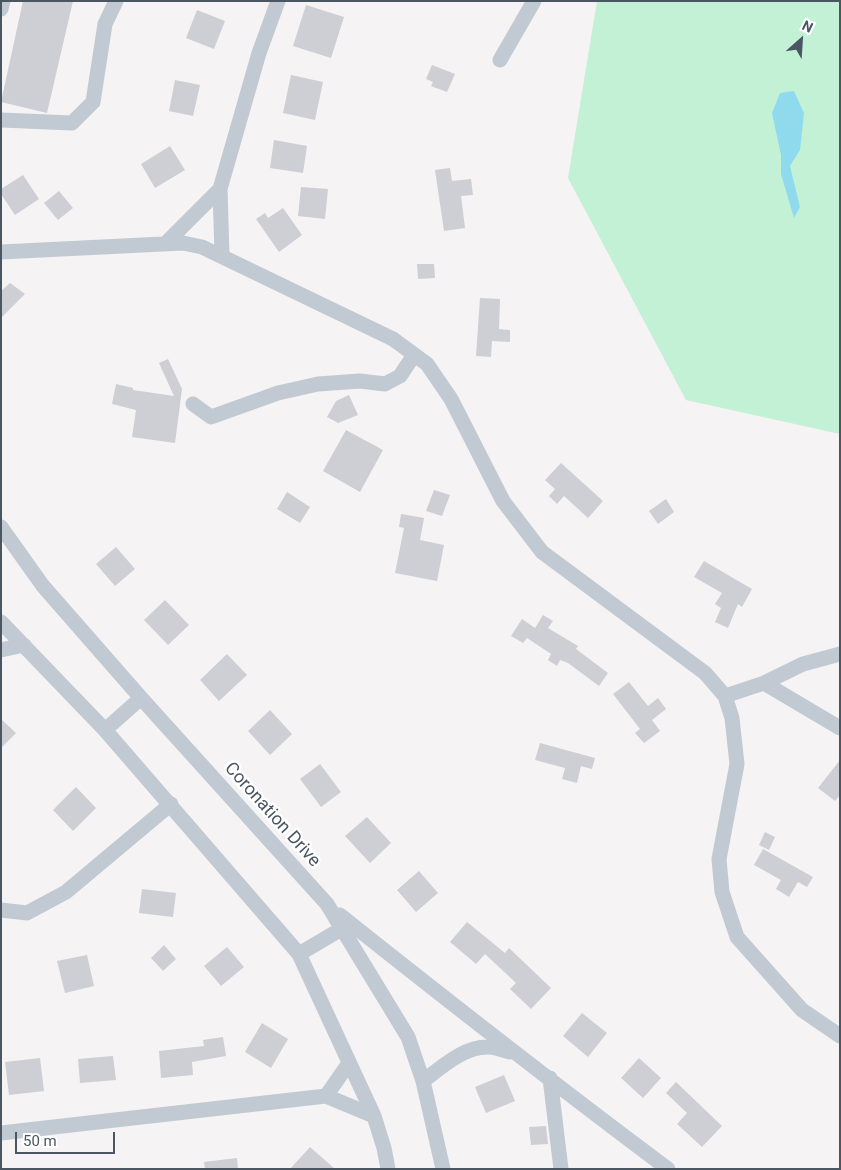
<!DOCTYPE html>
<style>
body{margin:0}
#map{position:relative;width:841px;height:1170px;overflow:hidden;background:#f5f3f3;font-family:Roboto,sans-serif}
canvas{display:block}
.frame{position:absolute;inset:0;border:2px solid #4a5661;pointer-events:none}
.north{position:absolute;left:776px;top:15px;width:50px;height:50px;-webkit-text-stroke:4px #fff;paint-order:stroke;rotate:26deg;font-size:14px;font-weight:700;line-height:20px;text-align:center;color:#4a5661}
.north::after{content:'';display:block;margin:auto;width:18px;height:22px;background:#4a5661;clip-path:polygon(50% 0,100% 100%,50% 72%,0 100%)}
.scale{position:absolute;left:15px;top:1132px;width:100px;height:22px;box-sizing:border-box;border:2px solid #4a5661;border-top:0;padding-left:6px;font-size:15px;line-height:18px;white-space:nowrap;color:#4a5661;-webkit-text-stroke:4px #fff;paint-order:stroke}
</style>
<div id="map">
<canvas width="841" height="1170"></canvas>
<div class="frame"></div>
<div class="north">N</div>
<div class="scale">50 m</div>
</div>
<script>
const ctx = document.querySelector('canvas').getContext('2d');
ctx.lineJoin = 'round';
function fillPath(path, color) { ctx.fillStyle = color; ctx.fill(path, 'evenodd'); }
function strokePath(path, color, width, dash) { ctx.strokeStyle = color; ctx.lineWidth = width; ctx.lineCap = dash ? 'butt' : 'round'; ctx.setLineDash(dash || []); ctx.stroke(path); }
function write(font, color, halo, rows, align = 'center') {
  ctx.font = font + ' Roboto,sans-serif'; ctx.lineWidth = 5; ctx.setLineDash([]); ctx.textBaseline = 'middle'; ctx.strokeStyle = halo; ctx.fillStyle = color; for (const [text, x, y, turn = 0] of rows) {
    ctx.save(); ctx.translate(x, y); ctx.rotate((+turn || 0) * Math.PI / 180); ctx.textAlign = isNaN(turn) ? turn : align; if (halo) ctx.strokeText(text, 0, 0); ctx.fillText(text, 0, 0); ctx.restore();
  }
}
const green = new Path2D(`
 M 597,1 L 840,1 L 840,434 L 686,400 L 568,178 Z`);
const water = new Path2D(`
 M 794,91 L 804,113 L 800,150 L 790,166 L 800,207 L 794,218 L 781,174 L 781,155 L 772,113 L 780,93 Z`);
const building = new Path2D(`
 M 23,1 L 73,1 L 47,113 L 1,102 Z
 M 306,5 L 344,17 L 331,58 L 293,46 Z
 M 197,10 L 225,21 L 214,49 L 186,38 Z
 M 432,65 L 455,74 L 447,92 L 431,86 L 433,82 L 426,79 Z
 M 291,75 L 323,82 L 315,120 L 283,113 Z
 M 175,80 L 200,85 L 193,116 L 169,111 Z
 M 274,140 L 307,146 L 303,173 L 270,168 Z
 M 170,146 L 185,170 L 155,188 L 141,164 Z
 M 450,168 L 452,181 L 471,179 L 473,195 L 461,196 L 465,228 L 444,231 L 435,170 Z
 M 23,175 L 39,199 L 15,215 L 1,194 L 1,189 Z
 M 301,187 L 328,189 L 325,219 L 298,216 Z
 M 59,191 L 73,208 L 58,220 L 44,203 Z
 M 283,208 L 302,235 L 279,252 L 256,219 L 265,213 L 268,218 Z
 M 417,264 L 434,264 L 435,278 L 418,279 Z
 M 10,283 L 25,294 L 1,318 L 1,291 Z
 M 480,298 L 500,299 L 499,329 L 510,330 L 510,342 L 492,341 L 491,357 L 476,356 Z
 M 168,359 L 182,389 L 175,443 L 132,437 L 136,410 L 112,404 L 116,384 L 133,388 L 133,390 L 174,396 L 159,363 Z
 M 349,395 L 358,415 L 338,423 L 327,417 L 336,401 Z
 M 346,430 L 383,450 L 360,492 L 323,471 Z
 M 561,463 L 603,501 L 588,518 L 564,496 L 557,504 L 549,496 L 555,489 L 545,480 Z
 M 434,490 L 450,495 L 442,516 L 426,511 Z
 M 287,492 L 310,507 L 300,523 L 277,509 Z
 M 666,499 L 674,512 L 658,524 L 649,511 Z
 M 401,514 L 424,518 L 420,540 L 444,545 L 437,581 L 395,573 L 404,528 L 399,527 Z
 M 116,547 L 135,569 L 115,586 L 96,564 Z
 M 704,561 L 752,589 L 742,607 L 738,604 L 728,628 L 715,622 L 721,608 L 715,604 L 722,593 L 694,577 Z
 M 165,600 L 189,625 L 168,645 L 144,620 Z
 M 543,615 L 553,621 L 548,628 L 578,646 L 576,649 L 608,673 L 599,686 L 568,663 L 560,660 L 557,666 L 548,660 L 551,654 L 527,638 L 523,643 L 511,636 L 522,619 L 535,628 Z
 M 227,654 L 247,675 L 219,701 L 200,680 Z
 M 629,682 L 648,706 L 658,698 L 666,709 L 652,720 L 660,731 L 644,743 L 635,733 L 640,729 L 613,694 Z
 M 270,710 L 292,734 L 270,755 L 248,731 Z
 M 1,719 L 16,733 L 1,748 Z
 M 540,743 L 595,758 L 592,769 L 581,766 L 577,783 L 562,779 L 565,768 L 535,760 Z
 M 840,760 L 840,795 L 835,801 L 818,788 Z
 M 320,764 L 341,792 L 321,807 L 300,779 Z
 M 76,787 L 96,808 L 73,831 L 53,810 Z
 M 367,817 L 391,843 L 370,863 L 345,836 Z
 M 765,832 L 775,837 L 769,850 L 759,845 Z
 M 763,849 L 813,877 L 807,887 L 798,882 L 789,897 L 776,889 L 781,880 L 754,865 Z
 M 419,871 L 438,893 L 416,912 L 397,890 Z
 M 142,889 L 176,893 L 173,917 L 139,913 Z
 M 467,922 L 505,953 L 509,948 L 551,988 L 531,1009 L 510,989 L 516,983 L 485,954 L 476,964 L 450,942 Z
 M 164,945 L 176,959 L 163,971 L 151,958 Z
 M 227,947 L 244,967 L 221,986 L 204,966 Z
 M 87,955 L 94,986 L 65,993 L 57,961 Z
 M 582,1013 L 607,1033 L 588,1057 L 563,1036 Z
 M 262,1023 L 288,1039 L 271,1068 L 245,1052 Z
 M 223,1037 L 226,1056 L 192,1062 L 193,1075 L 161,1078 L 159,1051 L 204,1046 L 203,1040 Z
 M 113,1056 L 116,1080 L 80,1083 L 78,1059 Z
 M 40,1058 L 44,1091 L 9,1095 L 5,1062 Z
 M 639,1058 L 661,1078 L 643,1098 L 621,1078 Z
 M 504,1075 L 515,1101 L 486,1113 L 475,1087 Z
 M 676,1082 L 722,1126 L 702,1147 L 677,1124 L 687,1113 L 666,1093 Z
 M 546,1126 L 548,1144 L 531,1145 L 529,1127 Z
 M 310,1147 L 335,1169 L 290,1169 Z
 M 237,1158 L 238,1169 L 205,1169 L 204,1162 Z`);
const minor = new Path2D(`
 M 1,9 L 3,1
 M 500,60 L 534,1
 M 1,120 L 72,123 L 93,102 L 105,24 L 116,1
 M 220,189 L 222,255
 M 165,244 L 220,189 L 259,53 L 278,1
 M 1,252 L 183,243 L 202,247 L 393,339 L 427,364 L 451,399 L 503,501 L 542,552 L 705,673 L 725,696 L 732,718 L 737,764 L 719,859 L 722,892 L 737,937 L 802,1010 L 840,1036
 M 193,404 L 211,417 L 278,393 L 318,384 L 360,381 L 385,384 L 400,376 L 414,355
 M 1,527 L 43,586 L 141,698 L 327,904 L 408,1037 L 423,1081 L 443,1169
 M 1,622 L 105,730 L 299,954 L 374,1116 L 384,1148 L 388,1169
 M 1,650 L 24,645
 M 764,683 L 840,728
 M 725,696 L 764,683 L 803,664 L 840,654
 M 105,730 L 141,698
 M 1,910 L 27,913 L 66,892 L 171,804
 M 340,915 C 448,1001 557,1086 668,1169
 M 299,954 L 343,928
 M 550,1078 L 561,1169
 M 423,1081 C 442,1067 464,1046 489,1047 C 495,1047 503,1050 509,1052
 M 326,1096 L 349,1063
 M 1,1133 L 326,1096 L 374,1116`);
const streetNames = [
 ["Coronation Drive",272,815,48]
];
fillPath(green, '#c3f1d5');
fillPath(water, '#90daee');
fillPath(building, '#cdcfd5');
strokePath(minor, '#c1cad2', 15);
write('18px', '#4a5661', '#fff', streetNames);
</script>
